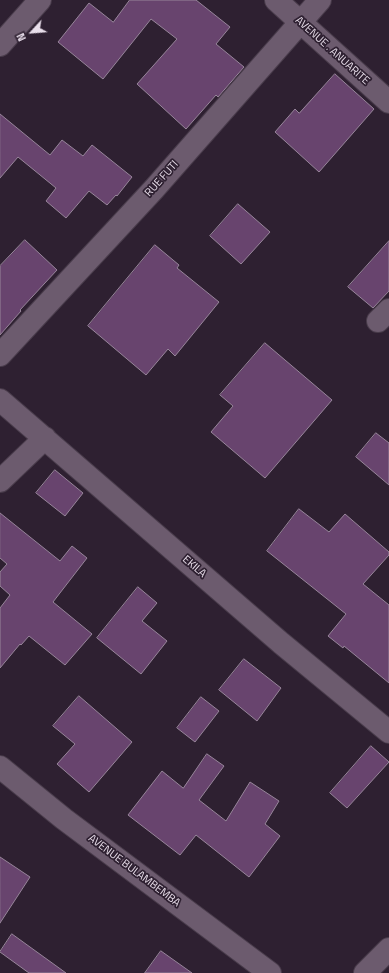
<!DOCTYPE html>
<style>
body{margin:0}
#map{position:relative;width:389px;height:973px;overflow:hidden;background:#2e2031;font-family:"Titillium Web",sans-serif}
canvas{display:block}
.north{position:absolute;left:12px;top:12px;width:40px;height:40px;-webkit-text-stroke:3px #2e2031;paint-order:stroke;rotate:244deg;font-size:11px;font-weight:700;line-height:16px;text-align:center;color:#e9dfeb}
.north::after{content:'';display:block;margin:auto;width:14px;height:18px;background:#e9dfeb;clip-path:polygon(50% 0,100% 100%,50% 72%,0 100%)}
</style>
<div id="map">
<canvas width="389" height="973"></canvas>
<div class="north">N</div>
</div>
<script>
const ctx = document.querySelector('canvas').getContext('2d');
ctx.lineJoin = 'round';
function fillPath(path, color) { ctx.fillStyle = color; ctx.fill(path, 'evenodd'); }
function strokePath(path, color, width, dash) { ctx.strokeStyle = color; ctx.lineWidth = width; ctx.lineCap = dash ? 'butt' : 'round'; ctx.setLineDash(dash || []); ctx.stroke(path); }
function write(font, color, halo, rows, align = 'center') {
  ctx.font = font + ' "Titillium Web",sans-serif'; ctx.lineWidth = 3.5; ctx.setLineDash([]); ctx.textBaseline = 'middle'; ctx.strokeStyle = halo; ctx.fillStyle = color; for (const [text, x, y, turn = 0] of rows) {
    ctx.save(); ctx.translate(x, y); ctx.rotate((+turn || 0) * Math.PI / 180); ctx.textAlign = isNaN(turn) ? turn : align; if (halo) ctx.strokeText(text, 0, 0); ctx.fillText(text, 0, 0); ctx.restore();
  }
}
const building = new Path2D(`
 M 130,0 L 196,0 L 230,27 L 216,44 L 244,67 L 218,97 L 216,95 L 186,129 L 137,84 L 177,39 L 151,19 L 103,79 L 58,42 L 89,3 L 113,22 Z
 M 335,74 L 374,109 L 319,172 L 275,132 L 295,109 L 299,113 Z
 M 0,114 L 50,155 L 62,140 L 83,156 L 92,145 L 132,177 L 117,196 L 116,195 L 107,205 L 89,191 L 66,218 L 46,201 L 56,188 L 18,157 L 0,178 Z
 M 238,204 L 270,232 L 241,264 L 210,236 Z
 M 25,240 L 57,270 L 20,310 L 21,311 L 0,335 L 0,266 Z
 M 389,241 L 389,291 L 373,308 L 348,287 Z
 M 155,245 L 179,265 L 177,268 L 219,302 L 175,356 L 168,349 L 146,375 L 88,326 Z
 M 265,343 L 332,400 L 265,478 L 211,432 L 233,406 L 220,395 Z
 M 376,433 L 389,443 L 389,485 L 356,457 Z
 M 55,470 L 83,493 L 65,516 L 36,493 Z
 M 299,509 L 329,532 L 345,514 L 389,552 L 389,555 L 363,584 L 389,605 L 389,683 L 344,646 L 343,648 L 328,636 L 346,614 L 267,551 Z
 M 0,513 L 60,561 L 72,546 L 87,558 L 53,602 L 92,634 L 65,665 L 29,636 L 21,645 L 20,644 L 0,668 L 0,608 L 10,595 L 0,586 L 0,572 L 7,564 L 0,558 Z
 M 138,587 L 157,603 L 142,621 L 167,641 L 141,674 L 97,638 Z
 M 244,659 L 281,688 L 257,721 L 219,690 Z
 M 79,696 L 132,742 L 89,792 L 57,764 L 75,744 L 53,726 Z
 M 201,697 L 219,711 L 195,742 L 177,728 Z
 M 371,746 L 389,762 L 347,808 L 330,793 Z
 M 207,754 L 224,766 L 199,800 L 226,821 L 250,782 L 279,801 L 265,824 L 280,836 L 249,877 L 196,835 L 180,855 L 128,815 L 162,771 L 183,788 Z
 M 0,857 L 30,877 L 0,923 Z
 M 12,934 L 66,973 L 29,973 L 0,952 Z
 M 161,951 L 192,973 L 145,973 Z`);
const minor = new Path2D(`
 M 276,0 L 389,102
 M 0,45 L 40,0
 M 378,321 L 389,310
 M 0,355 L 154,189 L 320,0
 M 0,400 L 281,643 L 389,732
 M 0,481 L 45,438
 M 0,767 L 64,819 L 270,973
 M 365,973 L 389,949`);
const streetNames = [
 ["AVENUE . ANUARITE",332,51,42],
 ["RUE FUTI",162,179,-48],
 ["EKILA",194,567,41],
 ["AVENUE BULAMBEMBA",134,871,37]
];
fillPath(building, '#68446e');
strokePath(building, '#97859a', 1);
strokePath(minor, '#493c4b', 24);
strokePath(minor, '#6c5b6e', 22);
write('11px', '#e9dfeb', '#2e2031', streetNames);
</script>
